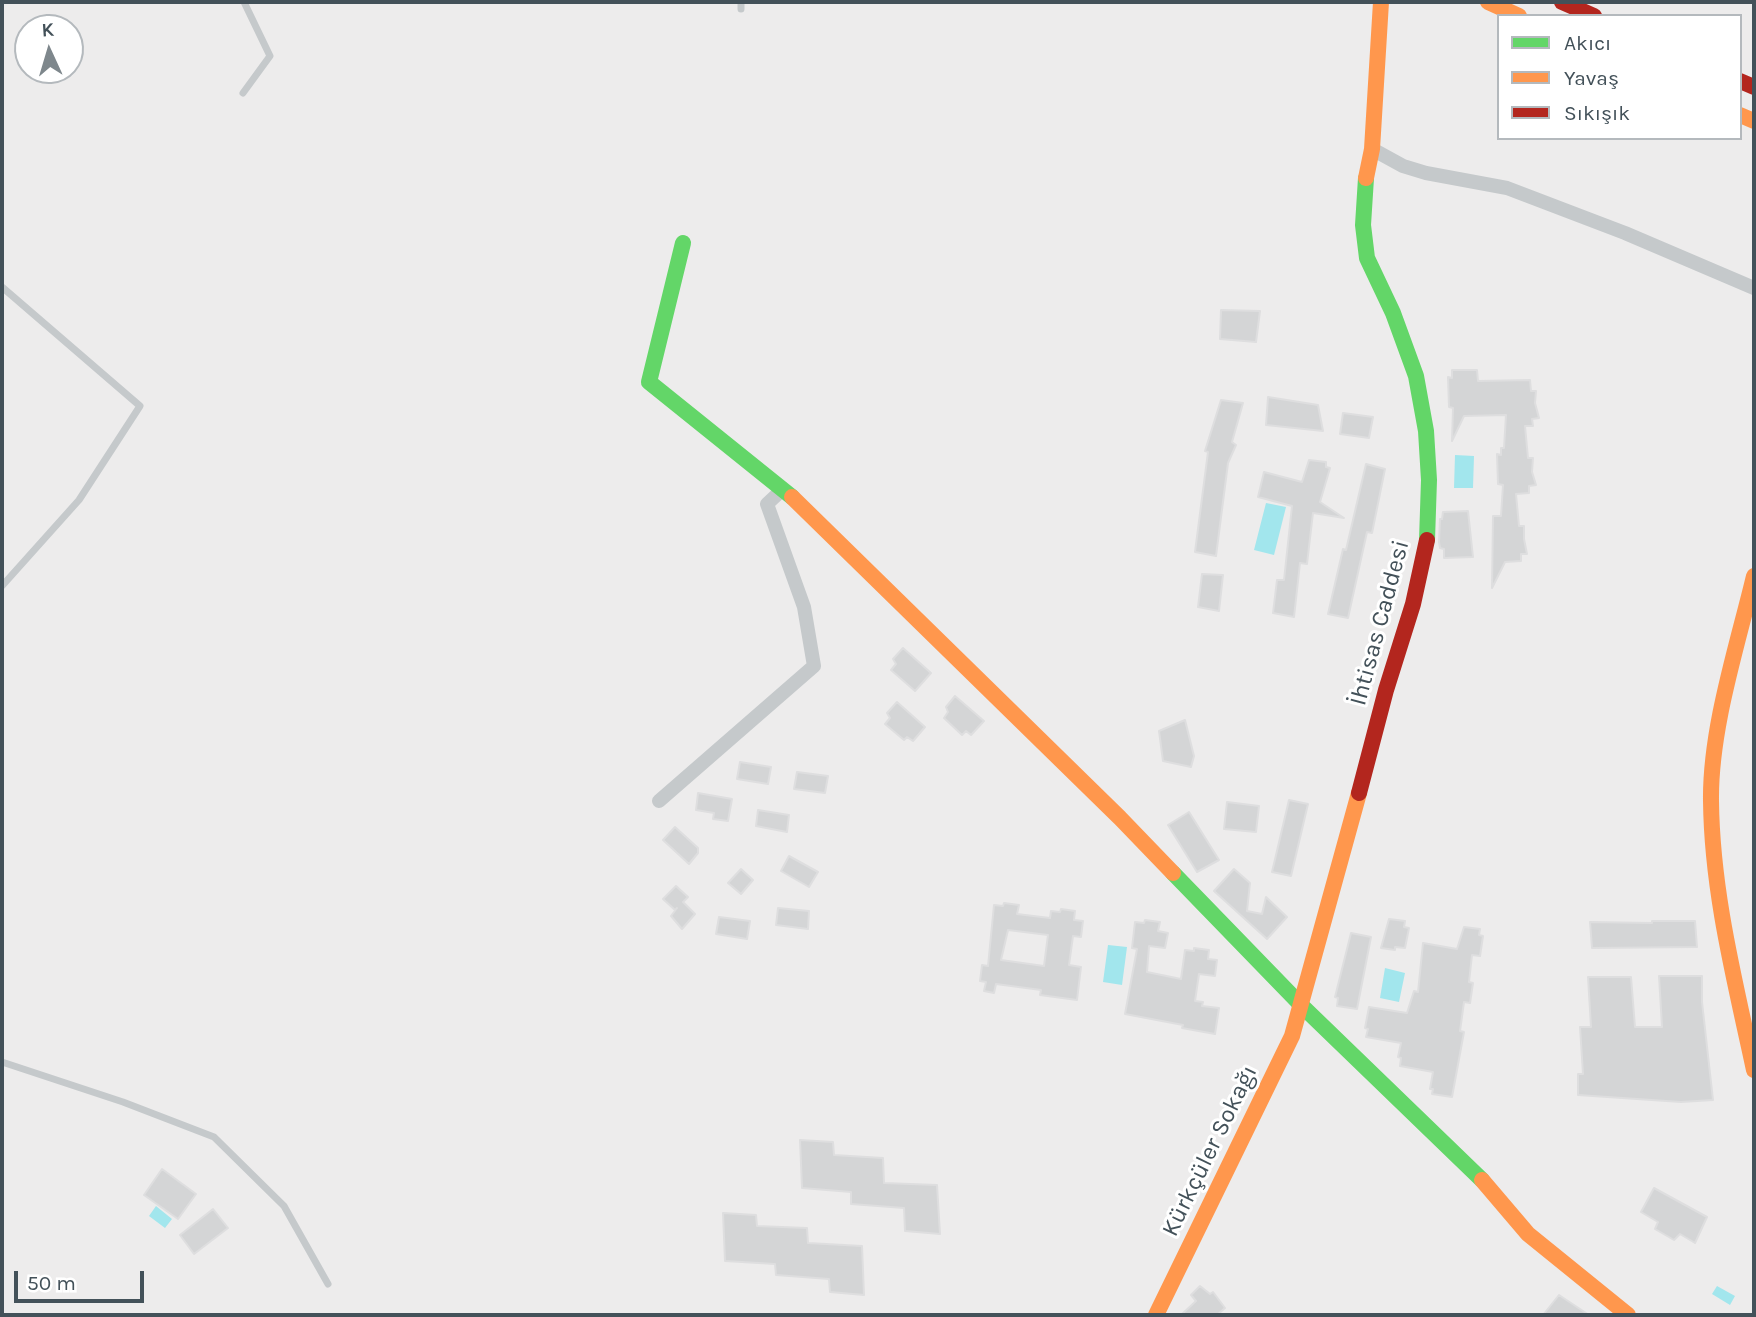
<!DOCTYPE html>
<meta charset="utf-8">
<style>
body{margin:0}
#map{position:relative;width:1756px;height:1317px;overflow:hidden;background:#edecec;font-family:Karla,sans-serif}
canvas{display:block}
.frame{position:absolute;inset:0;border:4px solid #435159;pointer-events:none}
.legend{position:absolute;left:1497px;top:14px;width:245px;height:126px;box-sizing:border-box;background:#fff;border:2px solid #b4b9bd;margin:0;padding:9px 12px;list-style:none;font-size:21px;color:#435159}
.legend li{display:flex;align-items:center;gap:14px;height:35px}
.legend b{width:35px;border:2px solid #b4b9bd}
.north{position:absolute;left:14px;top:14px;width:70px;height:70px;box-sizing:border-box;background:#fff;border:2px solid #b4b9bd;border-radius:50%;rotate:356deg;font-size:19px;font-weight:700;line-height:28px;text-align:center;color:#435159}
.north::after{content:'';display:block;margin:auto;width:24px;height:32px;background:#7e878c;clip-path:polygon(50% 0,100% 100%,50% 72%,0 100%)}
.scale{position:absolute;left:14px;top:1271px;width:130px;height:32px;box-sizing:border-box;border:4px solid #435159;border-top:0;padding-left:9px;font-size:21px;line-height:24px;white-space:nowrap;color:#435159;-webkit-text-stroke:5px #fff;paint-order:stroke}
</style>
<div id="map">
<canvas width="1756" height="1317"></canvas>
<div class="frame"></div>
<ul class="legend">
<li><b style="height:9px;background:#63d668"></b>Akıcı</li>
<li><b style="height:9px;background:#ff974d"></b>Yavaş</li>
<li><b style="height:9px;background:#b3261e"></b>Sıkışık</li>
</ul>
<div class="north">K</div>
<div class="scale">50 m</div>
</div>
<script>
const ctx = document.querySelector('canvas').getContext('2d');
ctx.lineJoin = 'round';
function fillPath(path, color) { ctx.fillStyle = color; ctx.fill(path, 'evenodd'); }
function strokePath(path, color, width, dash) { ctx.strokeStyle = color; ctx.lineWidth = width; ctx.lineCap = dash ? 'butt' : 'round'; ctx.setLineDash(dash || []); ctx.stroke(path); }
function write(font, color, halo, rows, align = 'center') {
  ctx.font = font + ' Karla,sans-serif'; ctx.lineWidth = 6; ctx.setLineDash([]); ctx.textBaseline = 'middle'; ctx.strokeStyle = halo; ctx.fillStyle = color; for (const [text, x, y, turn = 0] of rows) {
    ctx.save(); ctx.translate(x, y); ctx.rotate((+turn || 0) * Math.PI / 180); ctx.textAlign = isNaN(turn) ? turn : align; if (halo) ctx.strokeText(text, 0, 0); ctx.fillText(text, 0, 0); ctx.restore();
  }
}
const water = new Path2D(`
 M 1455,455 L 1474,456 L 1473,488 L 1454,488 Z
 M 1266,503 L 1286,507 L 1274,555 L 1254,550 Z
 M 1108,945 L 1127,947 L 1122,985 L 1103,982 Z
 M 1385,968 L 1405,973 L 1399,1002 L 1380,998 Z
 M 156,1206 L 172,1219 L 165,1228 L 149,1216 Z
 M 1717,1286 L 1735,1296 L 1730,1305 L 1712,1294 Z`);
const building = new Path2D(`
 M 1221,310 L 1260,311 L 1256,342 L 1220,339 Z
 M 1452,370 L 1477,370 L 1478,381 L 1530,380 L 1531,391 L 1536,391 L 1535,403 L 1539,418 L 1532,419 L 1533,426 L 1525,426 L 1528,458 L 1533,458 L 1532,472 L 1536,485 L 1529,486 L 1529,493 L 1516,494 L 1519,526 L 1524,526 L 1524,539 L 1527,554 L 1521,554 L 1521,561 L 1505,562 L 1492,588 L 1493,516 L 1501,516 L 1503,485 L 1498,484 L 1497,454 L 1501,455 L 1501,448 L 1504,448 L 1506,415 L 1464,416 L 1452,441 L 1453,408 L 1449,407 L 1448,377 L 1452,378 Z
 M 1268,397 L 1318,405 L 1323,431 L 1266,425 Z
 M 1221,400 L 1243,403 L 1232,442 L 1236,445 L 1228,463 L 1216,556 L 1195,552 L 1208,452 L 1205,451 Z
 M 1343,413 L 1373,417 L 1369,438 L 1340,434 Z
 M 1309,460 L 1326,462 L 1326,467 L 1330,468 L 1320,502 L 1344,518 L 1313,513 L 1307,564 L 1300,563 L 1294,617 L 1273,613 L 1277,580 L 1284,580 L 1292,506 L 1258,497 L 1264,472 L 1302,482 Z
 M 1366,464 L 1385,469 L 1372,533 L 1367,532 L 1348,618 L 1328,614 L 1343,549 L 1346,550 Z
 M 1468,511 L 1473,557 L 1444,558 L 1444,549 L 1440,548 L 1439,542 L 1440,519 L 1442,519 L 1443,512 Z
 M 1202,574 L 1223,575 L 1219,611 L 1198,607 Z
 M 903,648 L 931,673 L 915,691 L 891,670 L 896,664 L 893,659 Z
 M 955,696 L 984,721 L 971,735 L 966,731 L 962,735 L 944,718 L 948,712 L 946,707 Z
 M 897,702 L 925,727 L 913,741 L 907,737 L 904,740 L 885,724 L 890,718 L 887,713 Z
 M 1185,720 L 1194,756 L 1191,767 L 1163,761 L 1159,731 Z
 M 740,762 L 771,767 L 768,784 L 737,779 Z
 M 797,772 L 828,776 L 825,793 L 794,789 Z
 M 698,793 L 732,799 L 728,821 L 713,819 L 714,813 L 696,810 Z
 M 1289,800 L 1308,804 L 1291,876 L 1272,872 Z
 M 1227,802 L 1259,806 L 1256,832 L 1224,829 Z
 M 758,810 L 789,815 L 787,832 L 756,826 Z
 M 1189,812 L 1219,860 L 1197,872 L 1168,825 Z
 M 675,827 L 698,848 L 698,853 L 689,864 L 663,840 Z
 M 789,856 L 818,872 L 809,887 L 781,871 Z
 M 741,869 L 753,880 L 741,894 L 728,883 Z
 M 1234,869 L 1250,883 L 1247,911 L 1262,914 L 1266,897 L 1287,917 L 1267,939 L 1214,891 Z
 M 676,886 L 688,897 L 683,902 L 695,914 L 682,929 L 671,916 L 677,908 L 675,910 L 663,899 Z
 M 1004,903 L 1019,905 L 1017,914 L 1050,918 L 1051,911 L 1060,912 L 1061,909 L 1075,911 L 1074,920 L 1083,921 L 1081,937 L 1073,936 L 1069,965 L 1081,967 L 1077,1000 L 1040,995 L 1041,990 L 996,984 L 994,993 L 984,991 L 986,982 L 980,981 L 982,965 L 988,966 L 994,905 L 1003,906 ZM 1008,930 L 1048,935 L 1044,966 L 1001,960 Z
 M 778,908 L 809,911 L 808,929 L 776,925 Z
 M 719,917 L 750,921 L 747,939 L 716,934 Z
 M 1389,919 L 1405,921 L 1404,927 L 1409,928 L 1405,948 L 1395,947 L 1395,950 L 1381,948 Z
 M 1145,920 L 1160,922 L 1158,931 L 1168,933 L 1165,948 L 1149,946 L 1147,972 L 1181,979 L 1185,950 L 1194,951 L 1194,948 L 1209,950 L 1208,959 L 1217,960 L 1215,976 L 1199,974 L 1195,1001 L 1203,1002 L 1202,1006 L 1219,1008 L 1215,1034 L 1182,1028 L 1183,1025 L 1125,1014 L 1137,949 L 1132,948 L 1135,922 L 1144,923 Z
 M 1652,921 L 1695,921 L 1697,947 L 1592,948 L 1590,922 L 1652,923 Z
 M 1464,927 L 1480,929 L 1479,935 L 1483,936 L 1480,956 L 1472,955 L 1469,982 L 1473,983 L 1470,1003 L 1464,1002 L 1460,1031 L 1464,1032 L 1452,1097 L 1432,1094 L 1433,1089 L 1430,1089 L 1433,1072 L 1400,1066 L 1401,1058 L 1398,1057 L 1401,1043 L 1366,1037 L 1368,1029 L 1365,1028 L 1369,1007 L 1407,1013 L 1414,991 L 1418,992 L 1423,943 L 1457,949 Z
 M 1351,933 L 1371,937 L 1357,1009 L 1337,1006 L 1338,998 L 1335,997 Z
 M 1659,976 L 1702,976 L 1702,1002 L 1713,1100 L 1681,1102 L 1578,1095 L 1578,1074 L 1583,1074 L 1580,1027 L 1591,1027 L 1588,977 L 1631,977 L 1635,1027 L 1662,1027 Z
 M 800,1140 L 833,1142 L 834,1155 L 883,1158 L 884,1183 L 937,1185 L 940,1234 L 905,1231 L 904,1208 L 851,1204 L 851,1192 L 802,1188 Z
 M 162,1169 L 196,1194 L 178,1219 L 144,1195 Z
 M 1654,1188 L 1707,1217 L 1695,1243 L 1680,1234 L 1674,1240 L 1655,1229 L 1658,1222 L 1641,1212 Z
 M 213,1209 L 228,1228 L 194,1254 L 180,1235 Z
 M 723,1213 L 756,1215 L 757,1226 L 807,1228 L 808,1243 L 862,1246 L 864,1295 L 830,1292 L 829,1279 L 776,1275 L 775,1264 L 725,1261 Z
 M 1200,1286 L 1210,1294 L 1213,1292 L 1225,1308 L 1217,1315 L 1181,1315 L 1196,1301 L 1191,1295 Z
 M 1559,1295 L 1589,1315 L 1543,1315 Z`);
const lane = new Path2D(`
 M 741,9 L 741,2
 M 243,93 L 270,56 L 244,2
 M 2,287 L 140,406 L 79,500 L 2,586
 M 2,1062 L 123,1102 L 214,1137 L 284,1206 L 328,1284`);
const street = new Path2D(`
 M 1372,149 L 1403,166 L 1426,173 L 1507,188 L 1625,233 L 1754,288
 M 659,801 L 814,666 L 804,607 L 767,504 L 783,489`);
const fast = new Path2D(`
 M 1366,178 L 1363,225 L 1367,258 L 1393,313 L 1416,376 L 1426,431 L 1429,480 L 1427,540
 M 683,243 L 649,382 L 792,497
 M 1173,873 L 1302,1006 L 1482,1180`);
const slow = new Path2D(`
 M 1488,2 L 1519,16
 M 1740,115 L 1754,121
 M 1366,178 L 1372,149 L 1381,2
 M 792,497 L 1120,818 L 1173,873
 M 1754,576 C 1737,647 1710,729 1711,801 C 1712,893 1735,981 1754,1070
 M 1482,1180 L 1528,1234 L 1628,1315
 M 1156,1315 L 1292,1036 L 1359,793`);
const jam = new Path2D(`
 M 1562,2 L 1594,16
 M 1740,81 L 1754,87
 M 1359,793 L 1386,690 L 1413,604 L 1427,540`);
const streetNames = [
 ["İhtisas Caddesi",1380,623,-75],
 ["Kürkçüler Sokağı",1210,1151,-64]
];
fillPath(water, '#a2e6ed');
fillPath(building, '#d4d5d6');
strokePath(building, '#dededf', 2);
strokePath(lane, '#c5c9cb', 7);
strokePath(street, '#c5c9cb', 14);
strokePath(fast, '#63d668', 16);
strokePath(slow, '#ff974d', 16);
strokePath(jam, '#b3261e', 16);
write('24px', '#435159', '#fff', streetNames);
</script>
